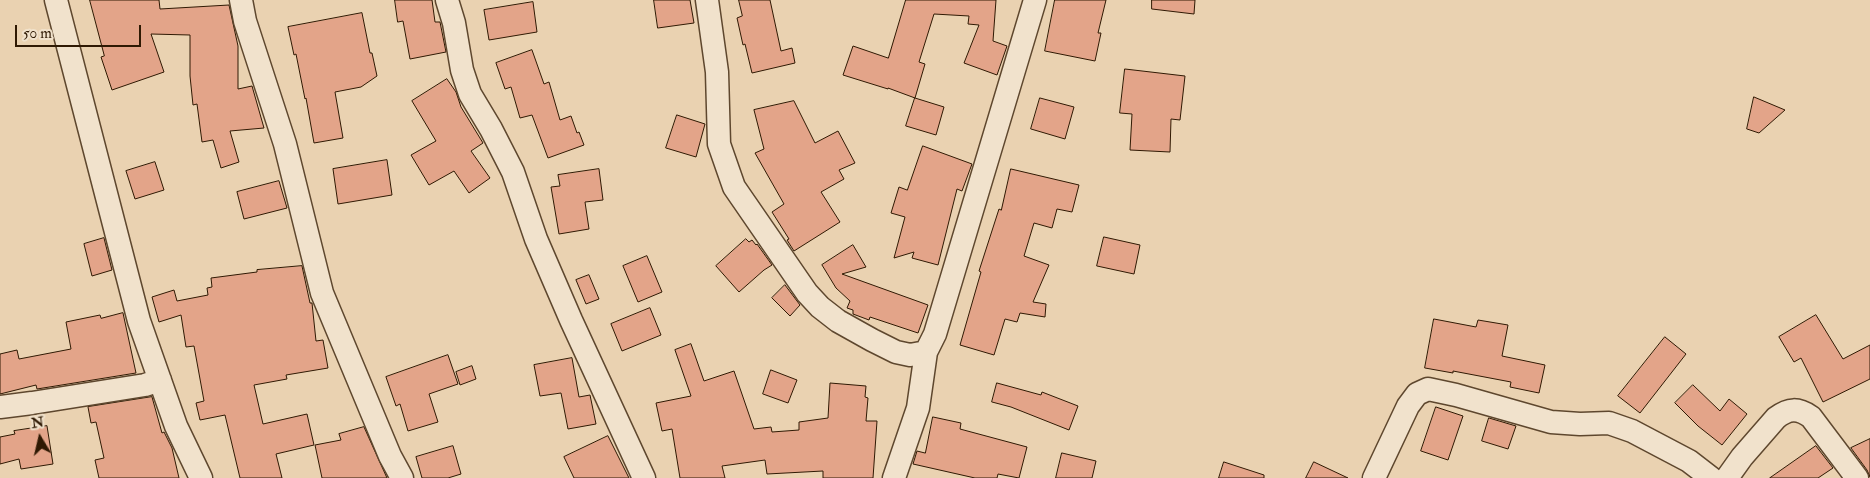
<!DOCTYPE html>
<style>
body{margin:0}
#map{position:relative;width:1870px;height:478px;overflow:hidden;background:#ead2b1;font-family:"IM FELL Double Pica",serif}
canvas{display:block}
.north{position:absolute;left:15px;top:413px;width:50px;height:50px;-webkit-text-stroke:4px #f1e2cc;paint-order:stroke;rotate:351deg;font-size:14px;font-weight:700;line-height:20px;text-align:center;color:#2f1903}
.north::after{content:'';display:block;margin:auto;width:18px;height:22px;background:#2f1903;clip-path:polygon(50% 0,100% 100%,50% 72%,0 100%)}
.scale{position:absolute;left:15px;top:25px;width:126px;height:22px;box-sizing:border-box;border:2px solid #2f1903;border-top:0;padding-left:6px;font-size:15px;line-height:18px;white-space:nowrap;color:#2f1903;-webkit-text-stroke:4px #f1e2cc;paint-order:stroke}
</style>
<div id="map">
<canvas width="1870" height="478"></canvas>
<div class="north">N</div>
<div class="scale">50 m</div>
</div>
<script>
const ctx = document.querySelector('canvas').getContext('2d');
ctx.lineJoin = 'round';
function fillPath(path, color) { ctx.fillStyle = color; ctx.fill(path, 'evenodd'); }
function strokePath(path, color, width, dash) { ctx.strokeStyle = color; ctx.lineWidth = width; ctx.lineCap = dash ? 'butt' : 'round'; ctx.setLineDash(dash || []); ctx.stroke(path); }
const building = new Path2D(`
 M 90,0 L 159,0 L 160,9 L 229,5 L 238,46 L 238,89 L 252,86 L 264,128 L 230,131 L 239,162 L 221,168 L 213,140 L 202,142 L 197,104 L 193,105 L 190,76 L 190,35 L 151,34 L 164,72 L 112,90 L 101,57 L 104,56 Z
 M 395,0 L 432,0 L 435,22 L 440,22 L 446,52 L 410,59 L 403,21 L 398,22 Z
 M 654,0 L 690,0 L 694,23 L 658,28 Z
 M 739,0 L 770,0 L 781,51 L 792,48 L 795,63 L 752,73 L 745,44 L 743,45 L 737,18 L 742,16 Z
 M 906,0 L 996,0 L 993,41 L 1007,46 L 997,75 L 964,63 L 979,25 L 968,24 L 969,16 L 934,14 L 919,62 L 925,64 L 915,98 L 888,88 L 888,89 L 843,75 L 853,46 L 888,58 Z
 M 1055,0 L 1106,0 L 1098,33 L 1101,33 L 1095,61 L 1045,51 Z
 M 1152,0 L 1195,0 L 1194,14 L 1152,9 Z
 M 533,2 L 537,32 L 489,40 L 484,10 Z
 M 362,13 L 370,53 L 372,53 L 377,76 L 361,87 L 335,92 L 343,138 L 314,143 L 306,98 L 305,99 L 296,54 L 294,55 L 288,27 Z
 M 532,50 L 544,84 L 549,82 L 560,120 L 571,116 L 577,133 L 579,132 L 584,145 L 548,158 L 532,115 L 520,118 L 511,87 L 505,89 L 496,63 Z
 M 1125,69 L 1185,76 L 1180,120 L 1171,119 L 1170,152 L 1130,150 L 1132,114 L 1120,113 Z
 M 447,79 L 456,92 L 461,107 L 483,143 L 471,151 L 490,178 L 469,193 L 454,171 L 429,185 L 411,155 L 436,141 L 412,101 Z
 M 1754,97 L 1785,110 L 1759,133 L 1747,129 Z
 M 915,98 L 944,107 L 936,135 L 906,126 Z
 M 1040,98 L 1074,107 L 1065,139 L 1031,129 Z
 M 794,101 L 815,143 L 838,131 L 855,163 L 839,170 L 844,179 L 821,192 L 840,222 L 794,251 L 787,240 L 789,239 L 772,212 L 784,204 L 755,153 L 764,149 L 754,110 Z
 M 677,115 L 705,124 L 696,157 L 666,148 Z
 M 923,146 L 972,164 L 962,191 L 957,189 L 938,265 L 912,258 L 914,252 L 894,258 L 905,217 L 891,213 L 899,187 L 907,190 Z
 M 387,160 L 392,195 L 338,204 L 333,169 Z
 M 155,162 L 164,190 L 135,199 L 126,171 Z
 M 599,169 L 603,200 L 585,202 L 589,229 L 559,234 L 551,187 L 560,186 L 558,175 Z
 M 1011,169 L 1079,185 L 1072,212 L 1057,209 L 1052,228 L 1034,223 L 1024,256 L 1049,265 L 1033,302 L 1046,304 L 1045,317 L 1020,313 L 1017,322 L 1005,319 L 994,355 L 960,345 L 981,272 L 979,271 L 999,209 L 1001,210 Z
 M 279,181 L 287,208 L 244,219 L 237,192 Z
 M 1104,237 L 1140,245 L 1134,274 L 1097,266 Z
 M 104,238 L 112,270 L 92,276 L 84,244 Z
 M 746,239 L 749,242 L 752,240 L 756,245 L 757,244 L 772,265 L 764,270 L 739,292 L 716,266 Z
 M 853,245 L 866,267 L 842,274 L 928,305 L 918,333 L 870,317 L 869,320 L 853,314 L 853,310 L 847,308 L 850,301 L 836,288 L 822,265 Z
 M 647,256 L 662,292 L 638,302 L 623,266 Z
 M 302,266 L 310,303 L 312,303 L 316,341 L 323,340 L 328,368 L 286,375 L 287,379 L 254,385 L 263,424 L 307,414 L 314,445 L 276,454 L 282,478 L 240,478 L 225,415 L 200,420 L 196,403 L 204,401 L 194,346 L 186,347 L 181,315 L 159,322 L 152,297 L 174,290 L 177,301 L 208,295 L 207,288 L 212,287 L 211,278 L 257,272 L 257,270 Z
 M 589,275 L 599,299 L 586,304 L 576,280 Z
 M 785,285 L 800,305 L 790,316 L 772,298 Z
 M 650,308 L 661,335 L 622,351 L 611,324 Z
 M 123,313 L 136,373 L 37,389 L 36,385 L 0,394 L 0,354 L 17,350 L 19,359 L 71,349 L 66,322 L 100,315 L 101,318 Z
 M 1816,315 L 1843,359 L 1870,345 L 1870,379 L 1823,402 L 1801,358 L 1794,362 L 1779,337 Z
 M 1434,319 L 1476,327 L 1478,320 L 1508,325 L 1502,356 L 1545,365 L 1539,393 L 1510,387 L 1511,382 L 1453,371 L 1453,373 L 1425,368 Z
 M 1665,337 L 1686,354 L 1640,413 L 1618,396 Z
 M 691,344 L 704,381 L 734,371 L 754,429 L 771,427 L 772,432 L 799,430 L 799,422 L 828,418 L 830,383 L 866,386 L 865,397 L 868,398 L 866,421 L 877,421 L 873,478 L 823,478 L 823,471 L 767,474 L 765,460 L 722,466 L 725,478 L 680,478 L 672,429 L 662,431 L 656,403 L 691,396 L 675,350 Z
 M 448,355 L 458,384 L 429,394 L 438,422 L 408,431 L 400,404 L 396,406 L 386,377 Z
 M 572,358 L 579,397 L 590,395 L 596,424 L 568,429 L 561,393 L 540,396 L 534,365 Z
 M 472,366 L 476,379 L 460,385 L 456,372 Z
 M 771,370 L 797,380 L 788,403 L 763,394 Z
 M 997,383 L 1041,395 L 1042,392 L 1078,406 L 1069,430 L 1011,407 L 992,402 Z
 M 1693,385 L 1720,411 L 1729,399 L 1747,414 L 1722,445 L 1698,426 L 1675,403 Z
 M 152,397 L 162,433 L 164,432 L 172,448 L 179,478 L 99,478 L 95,460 L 104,458 L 96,422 L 91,423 L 88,407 Z
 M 1436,407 L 1463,416 L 1448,460 L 1421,451 Z
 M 933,417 L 961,423 L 960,429 L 1027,447 L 1019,478 L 998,474 L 997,478 L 975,478 L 913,464 L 917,451 L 925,453 Z
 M 1489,418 L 1516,426 L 1508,449 L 1482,441 Z
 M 47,426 L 53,464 L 21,469 L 19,459 L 0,464 L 0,437 L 15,434 L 14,431 Z
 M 364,427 L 387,478 L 322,478 L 315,445 L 341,440 L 339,434 Z
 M 608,436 L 629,478 L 574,478 L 564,457 Z
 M 1870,439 L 1870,477 L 1867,470 L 1851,448 Z
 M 453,446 L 461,474 L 448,478 L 422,478 L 416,457 Z
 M 1816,446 L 1833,468 L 1818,478 L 1770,478 Z
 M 1062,453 L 1096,461 L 1092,478 L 1056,478 Z
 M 1224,462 L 1264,475 L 1264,478 L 1219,478 Z
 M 1314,462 L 1348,478 L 1306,478 Z`);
const minor = new Path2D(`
 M 56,0 L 139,321 L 176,426 L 201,478
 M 241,0 L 245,21 L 285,144 L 322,293 L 390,456 L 402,478
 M 447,0 L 454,23 L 462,70 L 470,94 L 491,129 L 513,172 L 536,239 L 571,320 L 644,478
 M 707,0 L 717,72 L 719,144 L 734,187 L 807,293 L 820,307 L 838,321 L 872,340 L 896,352 L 910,355 L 926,352
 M 0,407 L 32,403 L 145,385 L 160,380
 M 894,478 L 918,408 L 926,352 L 935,334 L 1035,0
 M 1374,478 L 1408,406 L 1417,394 L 1428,389 L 1456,395 L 1551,422 L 1580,424 L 1609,423 L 1632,431 L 1689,461 L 1711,478
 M 1727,478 L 1742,457 L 1776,418 C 1789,408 1798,408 1811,417 L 1857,478`);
fillPath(building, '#e3a489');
strokePath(building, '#2f1903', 1);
strokePath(minor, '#5e472e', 25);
strokePath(minor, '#f1e2cc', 22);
</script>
